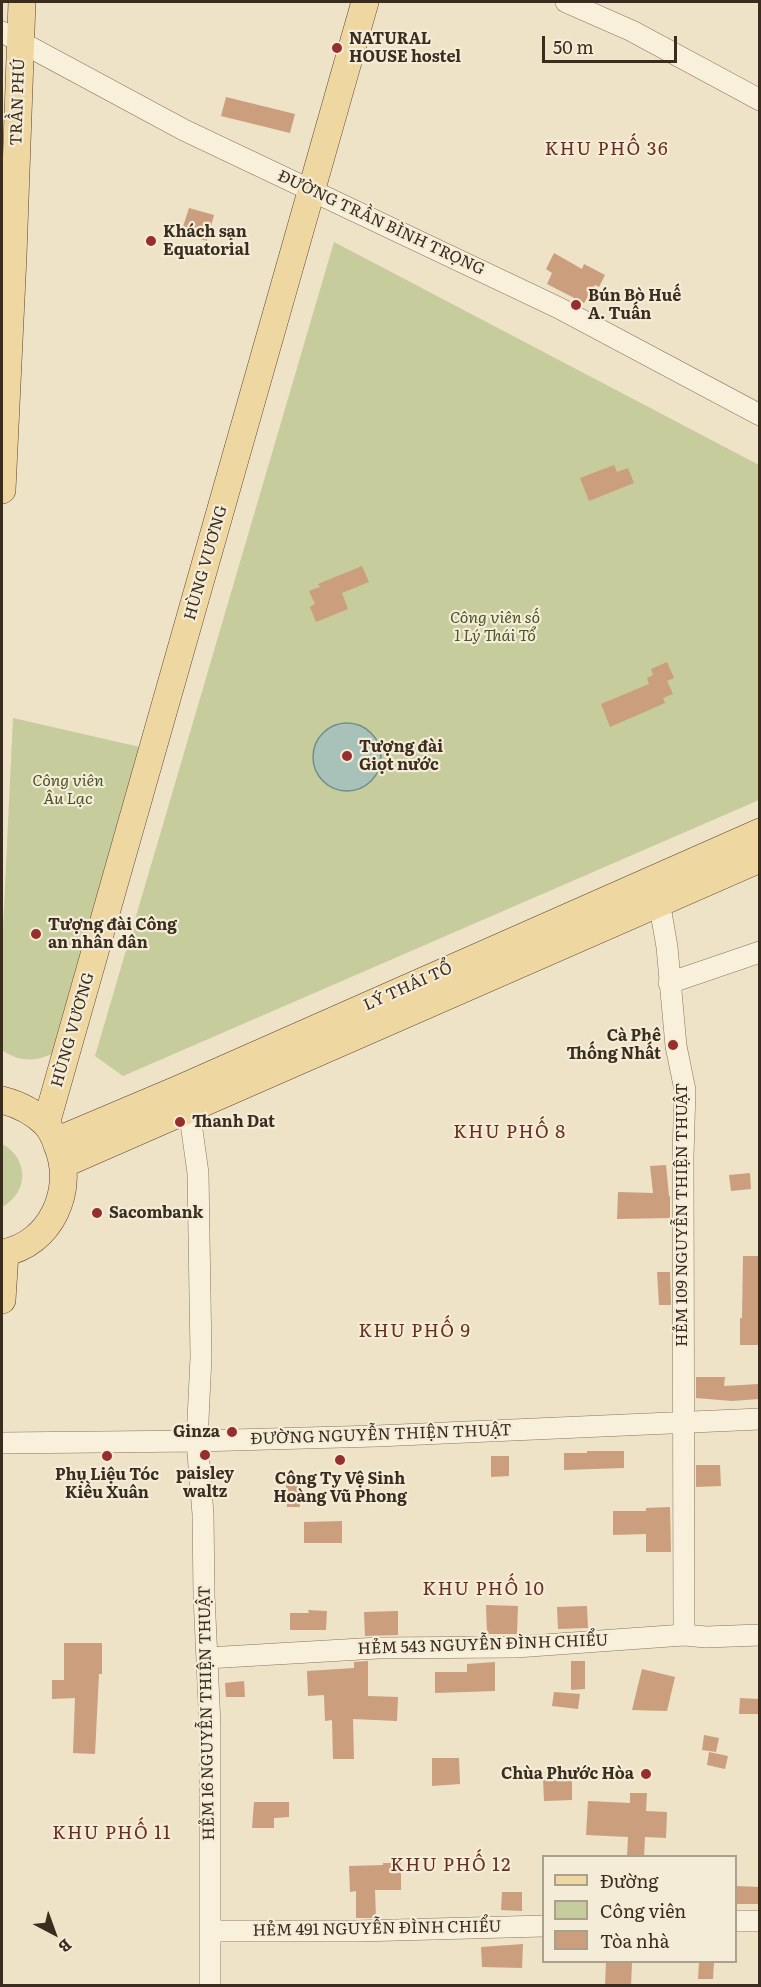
<!DOCTYPE html>
<meta charset="utf-8">
<style>
body{margin:0}
#map{position:relative;width:761px;height:1987px;overflow:hidden;background:#eee2c7;font-family:Literata,serif}
canvas{display:block}
.frame{position:absolute;inset:0;border:3px solid #3a2d20;pointer-events:none}
.legend{position:absolute;left:542px;top:1855px;width:195px;height:108px;box-sizing:border-box;background:#f5ecd7;border:2px solid #aaa08e;margin:0;padding:8px 10px;list-style:none;font-size:18px;color:#3a2d20}
.legend li{display:flex;align-items:center;gap:12px;height:30px}
.legend b{width:30px;border:2px solid #aaa08e}
.north{position:absolute;left:24px;top:1903px;width:60px;height:60px;-webkit-text-stroke:4px #f5ecd7;paint-order:stroke;rotate:139deg;font-size:16px;font-weight:700;line-height:24px;text-align:center;color:#3a2d20}
.north::after{content:'';display:block;margin:auto;width:21px;height:27px;background:#3a2d20;clip-path:polygon(50% 0,100% 100%,50% 72%,0 100%)}
.scale{position:absolute;left:542px;top:36px;width:135px;height:27px;box-sizing:border-box;border:3px solid #3a2d20;border-top:0;padding-left:8px;font-size:18px;line-height:21px;white-space:nowrap;color:#3a2d20;-webkit-text-stroke:4px #f5ecd7;paint-order:stroke}
</style>
<div id="map">
<canvas width="761" height="1987"></canvas>
<div class="frame"></div>
<ul class="legend">
<li><b style="height:8px;background:#efd7a1"></b>Đường</li>
<li><b style="height:16px;background:#c6cc9b"></b>Công viên</li>
<li><b style="height:16px;background:#cb9e7e"></b>Tòa nhà</li>
</ul>
<div class="north">B</div>
<div class="scale">50 m</div>
</div>
<script>
const ctx = document.querySelector('canvas').getContext('2d');
ctx.lineJoin = 'round';
function fillPath(path, color) { ctx.fillStyle = color; ctx.fill(path, 'evenodd'); }
function strokePath(path, color, width, dash) { ctx.strokeStyle = color; ctx.lineWidth = width; ctx.lineCap = dash ? 'butt' : 'round'; ctx.setLineDash(dash || []); ctx.stroke(path); }
function write(font, color, halo, rows, align = 'center') {
  ctx.font = font + ' Literata,serif'; ctx.lineWidth = 4.5; ctx.setLineDash([]); ctx.textBaseline = 'middle'; ctx.strokeStyle = halo; ctx.fillStyle = color; for (const [text, x, y, turn = 0] of rows) {
    ctx.save(); ctx.translate(x, y); ctx.rotate((+turn || 0) * Math.PI / 180); ctx.textAlign = isNaN(turn) ? turn : align; if (halo) ctx.strokeText(text, 0, 0); ctx.fillText(text, 0, 0); ctx.restore();
  }
}
const green = new Path2D(`
 M 334,242 L 759,465 L 759,800 L 123,1076 L 95,1056 Z
 M 13,718 L 140,747 L 57,1051 C 39,1062 20,1063 2,1050 L 2,950 Z
 M 2,1144 C 29,1158 29,1193 2,1207 Z`);
const water = new Path2D(`
 M313 757a34 34 0 1 1 68 0a34 34 0 1 1-68 0Z`);
const building = new Path2D(`
 M 226,97 L 295,114 L 290,133 L 221,116 Z
 M 189,208 L 214,215 L 207,241 L 181,233 Z
 M 554,253 L 582,269 L 584,264 L 605,275 L 599,287 L 595,285 L 584,303 L 547,284 L 552,273 L 546,269 Z
 M 614,465 L 617,472 L 628,468 L 634,483 L 589,501 L 580,478 Z
 M 362,566 L 369,582 L 342,593 L 348,609 L 316,622 L 310,607 L 315,604 L 309,591 L 320,587 L 318,584 Z
 M 667,662 L 674,678 L 667,681 L 673,694 L 663,698 L 665,703 L 610,727 L 601,704 L 649,684 L 647,678 L 653,675 L 651,669 Z
 M 666,1165 L 669,1196 L 670,1196 L 670,1218 L 617,1219 L 618,1192 L 653,1193 L 650,1166 Z
 M 750,1173 L 751,1189 L 731,1191 L 729,1175 Z
 M 743,1256 L 759,1256 L 759,1345 L 740,1345 L 740,1318 L 742,1318 Z
 M 657,1272 L 670,1272 L 671,1305 L 659,1305 Z
 M 696,1377 L 725,1377 L 724,1386 L 759,1384 L 759,1399 L 732,1401 L 696,1398 Z
 M 587,1451 L 624,1451 L 624,1468 L 564,1470 L 564,1453 L 587,1453 Z
 M 491,1456 L 509,1456 L 509,1476 L 491,1477 Z
 M 696,1465 L 720,1465 L 721,1486 L 696,1487 Z
 M 286,1484 L 300,1484 L 300,1507 L 287,1507 Z
 M 670,1507 L 671,1552 L 646,1552 L 646,1534 L 613,1535 L 613,1511 L 646,1511 L 646,1508 Z
 M 342,1521 L 342,1543 L 304,1543 L 304,1522 Z
 M 486,1605 L 518,1606 L 517,1634 L 487,1634 Z
 M 587,1606 L 588,1628 L 558,1629 L 557,1607 Z
 M 308,1610 L 327,1611 L 326,1630 L 290,1630 L 290,1613 L 309,1613 Z
 M 398,1611 L 398,1635 L 365,1636 L 364,1612 Z
 M 64,1643 L 102,1643 L 102,1674 L 99,1674 L 95,1754 L 73,1753 L 75,1698 L 52,1699 L 52,1680 L 64,1680 Z
 M 368,1661 L 368,1696 L 398,1697 L 397,1721 L 353,1719 L 354,1759 L 333,1759 L 332,1720 L 325,1721 L 324,1695 L 308,1696 L 307,1671 L 354,1668 L 354,1662 Z
 M 571,1661 L 585,1661 L 585,1689 L 571,1690 Z
 M 495,1662 L 495,1691 L 435,1693 L 435,1672 L 467,1672 L 467,1664 Z
 M 642,1669 L 675,1677 L 667,1711 L 632,1710 Z
 M 244,1681 L 245,1697 L 226,1697 L 225,1683 Z
 M 554,1692 L 580,1694 L 578,1709 L 552,1706 Z
 M 740,1698 L 759,1699 L 759,1714 L 739,1714 Z
 M 704,1735 L 719,1738 L 716,1752 L 702,1750 Z
 M 709,1752 L 728,1756 L 725,1769 L 707,1765 Z
 M 432,1758 L 459,1758 L 460,1784 L 432,1786 Z
 M 572,1778 L 572,1800 L 544,1801 L 543,1779 Z
 M 630,1793 L 647,1793 L 646,1811 L 667,1812 L 666,1838 L 645,1837 L 644,1857 L 627,1857 L 628,1837 L 586,1835 L 588,1801 L 630,1803 Z
 M 254,1802 L 289,1802 L 289,1817 L 274,1818 L 274,1828 L 252,1828 Z
 M 383,1863 L 401,1863 L 401,1890 L 375,1890 L 376,1918 L 356,1918 L 356,1891 L 350,1892 L 349,1866 L 383,1865 Z
 M 736,1886 L 759,1887 L 759,1904 L 736,1904 Z
 M 502,1892 L 522,1892 L 522,1911 L 501,1910 Z
 M 523,1944 L 522,1968 L 482,1967 L 481,1947 Z
 M 606,1962 L 632,1963 L 631,1986 L 605,1986 Z
 M 699,1962 L 714,1962 L 713,1979 L 698,1979 Z`);
const minor = new Path2D(`
 M 566,2 L 632,31 L 760,100
 M 2,32 L 184,130 L 559,308 L 760,415
 M 659,901 L 667,947 L 676,1046 L 685,1090 L 683,1156 L 684,1635
 M 669,983 L 760,952
 M 183,1098 L 189,1109 L 198,1173 L 201,1357 L 197,1441 L 203,1514 L 204,1595 L 210,1726 L 210,1986
 M 2,1443 L 197,1441 L 377,1436 L 760,1419
 M 207,1658 L 378,1648 L 516,1647 L 684,1635 L 706,1637 L 760,1635
 M 736,1921 L 760,1921
 M 211,1931 L 359,1931 L 544,1926`);
const major = new Path2D(`
 M 2,490 L 13,256 L 22,2
 M 2,1100 C 18,1104 34,1112 46,1124 C 51,1130 55,1138 57,1145 C 76,1189 51,1245 2,1253
 M 46,1124 L 365,2
 M 56,1141 L 179,1089 L 760,832
 M 64,1164 L 760,859
 M 2,1300 L 5,1253`);
const markers = [
 [337,48,6,"#972e2e"],
 [151,241,6,"#972e2e"],
 [576,305,6,"#972e2e"],
 [347,756,6,"#972e2e"],
 [36,934,6,"#972e2e"],
 [673,1045,6,"#972e2e"],
 [180,1122,6,"#972e2e"],
 [97,1213,6,"#972e2e"],
 [232,1432,6,"#972e2e"],
 [205,1455,6,"#972e2e"],
 [107,1456,6,"#972e2e"],
 [340,1460,6,"#972e2e"],
 [646,1774,6,"#972e2e"]
];
const poiNames = [
 ["NATURAL",349,39],
 ["HOUSE hostel",349,57],
 ["Khách sạn",163,232],
 ["Equatorial",163,250],
 ["Bún Bò Huế",588,296],
 ["A. Tuấn",588,314],
 ["Tượng đài",359,747],
 ["Giọt nước",359,765],
 ["Tượng đài Công",48,925],
 ["an nhân dân",48,943],
 ["Cà Phê",661,1036,"right"],
 ["Thống Nhất",661,1054,"right"],
 ["Thanh Dat",192,1122],
 ["Sacombank",109,1213],
 ["Ginza",220,1432,"right"],
 ["paisley",205,1474,"center"],
 ["waltz",205,1492,"center"],
 ["Phụ Liệu Tóc",107,1475,"center"],
 ["Kiều Xuân",107,1493,"center"],
 ["Công Ty Vệ Sinh",340,1479,"center"],
 ["Hoàng Vũ Phong",340,1497,"center"],
 ["Chùa Phước Hòa",634,1774,"right"]
];
const streetNames = [
 ["TRẦN PHÚ",18,102,-88],
 ["ĐƯỜNG TRẦN BÌNH TRỌNG",381,223,25],
 ["HÙNG VƯƠNG",206,563,-74],
 ["LÝ THÁI TỔ",408,987,-24],
 ["HÙNG VƯƠNG",73,1030,-74],
 ["HẺM 109 NGUYỄN THIỆN THUẬT",682,1215,-90],
 ["ĐƯỜNG NGUYỄN THIỆN THUẬT",381,1435,-2],
 ["HẺM 543 NGUYỄN ÐÌNH CHIỂU",483,1645,-2],
 ["HẺM 16 NGUYỄN THIỆN THUẬT",207,1713,-91],
 ["HẺM 491 NGUYỄN ÐÌNH CHIỂU",377,1929,-1]
];
const parkNames = [
 ["Công viên số",495,618],
 ["1 Lý Thái Tổ",495,636],
 ["Công viên",68,781],
 ["Âu Lạc",68,799]
];
const neighbourhoodNames = [
 ["KHU PHỐ 36",607,150],
 ["KHU PHỐ 8",510,1133],
 ["KHU PHỐ 9",415,1332],
 ["KHU PHỐ 10",484,1590],
 ["KHU PHỐ 11",112,1834],
 ["KHU PHỐ 12",451,1866]
];
fillPath(green, '#c6cc9b');
fillPath(water, '#a8c2ba');
strokePath(water, '#6f9088', 1.5);
fillPath(building, '#cb9e7e');
strokePath(minor, '#89745d', 22);
strokePath(major, '#574331', 28);
strokePath(minor, '#f8f0db', 21);
strokePath(major, '#efd7a1', 27);
for (const [x, y, r, color] of markers) { const dot = new Path2D(); dot.arc(x, y, r, 0, 2 * Math.PI); ctx.fillStyle = color; ctx.fill(dot); strokePath(dot, '#f5ecd7', 2); }
write('bold 16px', '#3a2d20', '#f5ecd7', poiNames, 'left');
write('16px', '#3a2d20', '#f5ecd7', streetNames);
write('italic 16px', '#4a5627', '#f5ecd7', parkNames);
ctx.letterSpacing = '1.5px';
write('18px', '#662f20', '#f5ecd7', neighbourhoodNames);
ctx.letterSpacing = '0px';
</script>
